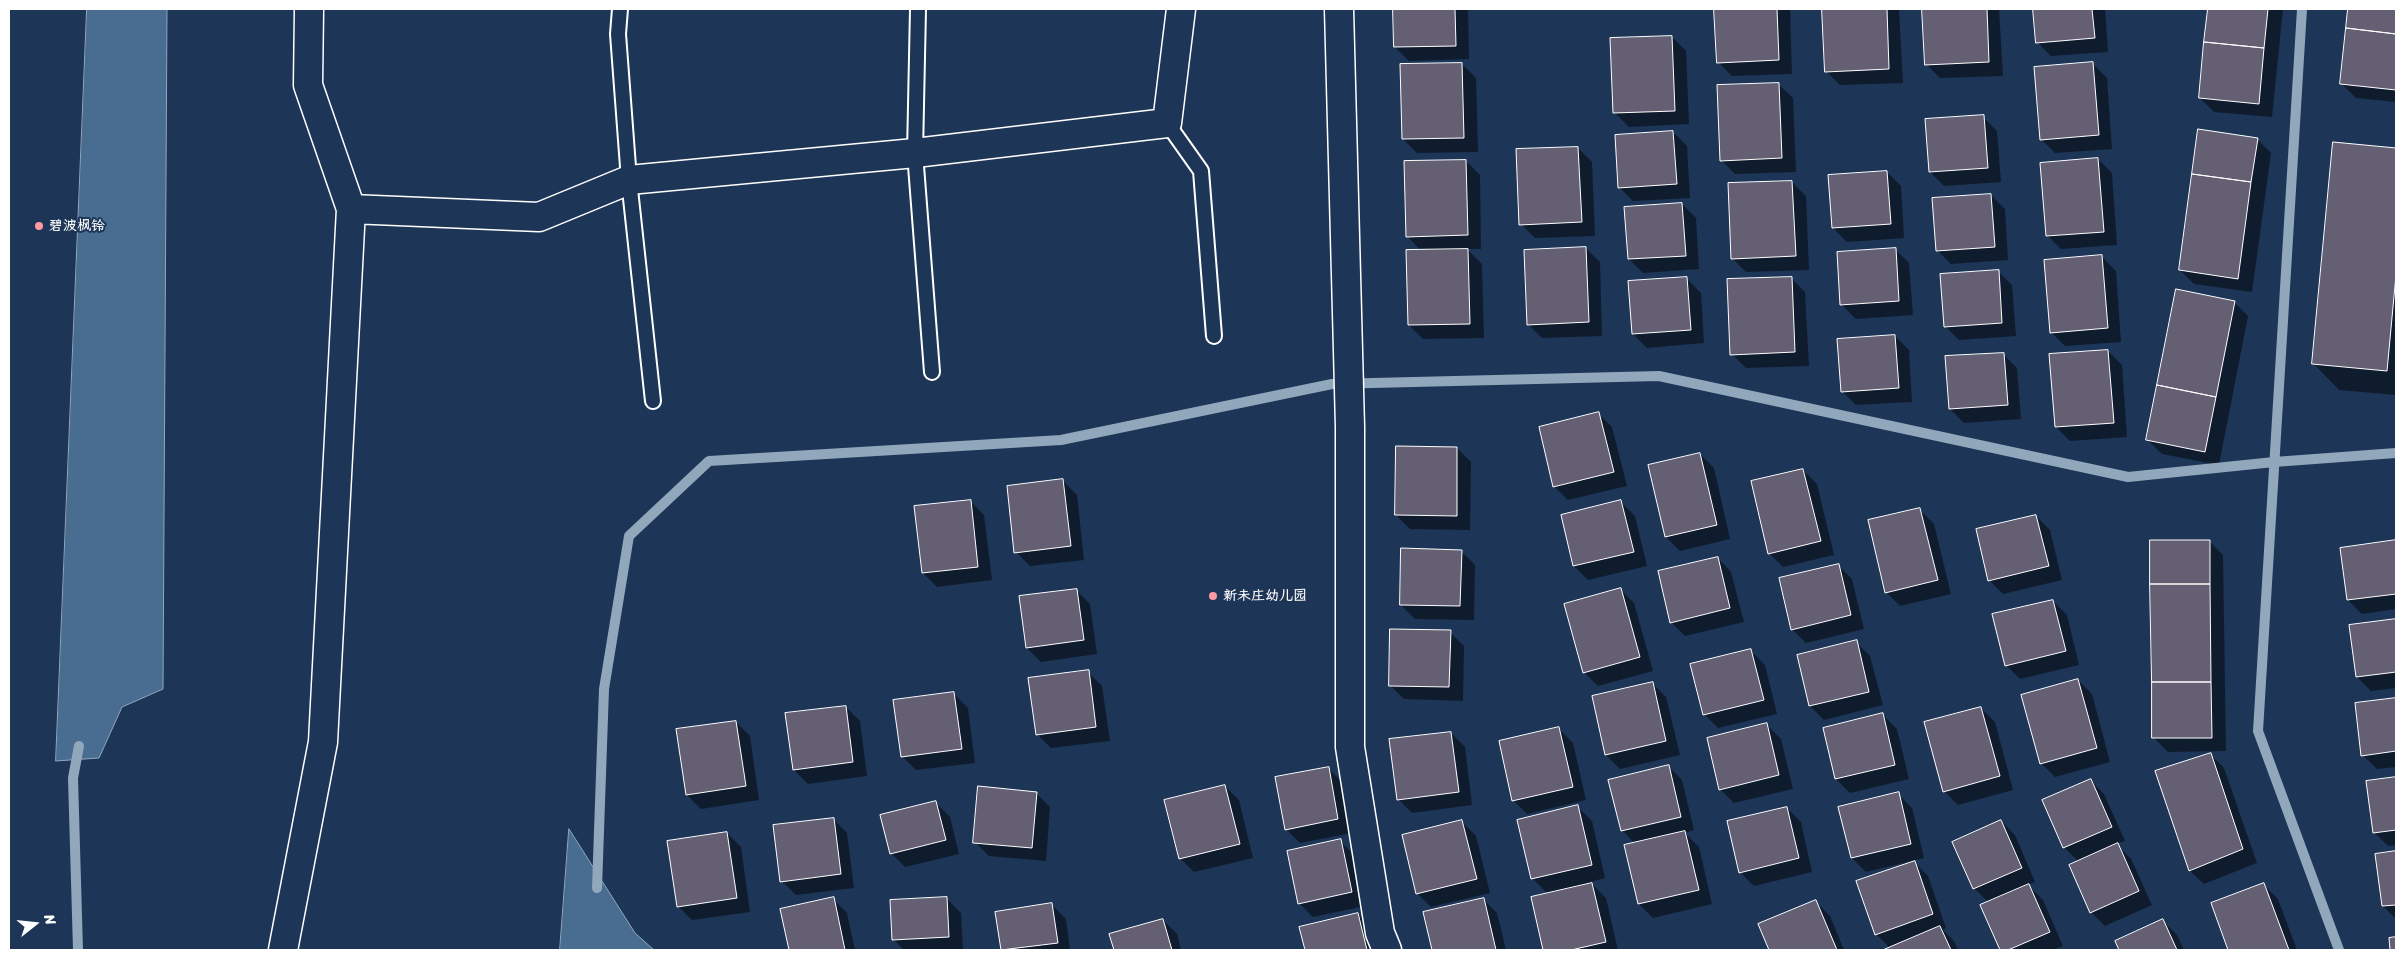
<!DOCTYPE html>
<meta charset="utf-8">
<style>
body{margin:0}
#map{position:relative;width:2405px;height:959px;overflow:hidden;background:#1d3557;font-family:Sriracha,sans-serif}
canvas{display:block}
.frame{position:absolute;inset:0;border:10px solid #fff;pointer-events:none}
.north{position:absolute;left:10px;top:899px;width:50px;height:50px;-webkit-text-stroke:4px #1d3557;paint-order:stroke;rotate:74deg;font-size:14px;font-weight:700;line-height:20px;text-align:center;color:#fff}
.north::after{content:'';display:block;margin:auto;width:18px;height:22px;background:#fff;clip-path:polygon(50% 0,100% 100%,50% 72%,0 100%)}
</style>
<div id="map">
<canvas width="2405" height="959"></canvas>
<div class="frame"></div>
<div class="north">N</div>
</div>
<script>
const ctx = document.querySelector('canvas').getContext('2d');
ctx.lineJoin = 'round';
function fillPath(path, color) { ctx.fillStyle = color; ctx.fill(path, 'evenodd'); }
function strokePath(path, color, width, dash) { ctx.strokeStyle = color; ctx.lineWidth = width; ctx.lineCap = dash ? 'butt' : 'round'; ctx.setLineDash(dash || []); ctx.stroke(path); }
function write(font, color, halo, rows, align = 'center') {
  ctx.font = font + ' Sriracha,"LXGW WenKai TC",sans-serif'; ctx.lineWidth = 4; ctx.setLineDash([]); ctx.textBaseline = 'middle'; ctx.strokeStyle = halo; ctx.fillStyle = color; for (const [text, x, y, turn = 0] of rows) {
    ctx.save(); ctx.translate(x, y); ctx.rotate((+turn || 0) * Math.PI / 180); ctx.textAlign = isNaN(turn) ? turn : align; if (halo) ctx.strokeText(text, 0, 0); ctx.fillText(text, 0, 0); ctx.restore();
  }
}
const water = new Path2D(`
 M 87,9 L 167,9 L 163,689 L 122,707 L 99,758 L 56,761 Z
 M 569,829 L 635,933 L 654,950 L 560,950 Z`);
const shadow = new Path2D(`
 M 1394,9 L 1468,9 L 1469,59 L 1409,61 L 1395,47 Z
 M 1716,9 L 1790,9 L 1792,74 L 1732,76 L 1718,62 Z
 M 1824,9 L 1899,9 L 1903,83 L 1840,85 L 1826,71 Z
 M 1924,9 L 1999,9 L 2003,76 L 1940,78 L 1926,64 Z
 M 2035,9 L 2105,9 L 2108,52 L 2051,56 L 2037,42 Z
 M 2209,9 L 2283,9 L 2272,117 L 2214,112 L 2200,98 Z
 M 2350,9 L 2396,9 L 2396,102 L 2356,98 L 2342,84 Z
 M 1672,37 L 1686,51 L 1689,124 L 1629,127 L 1615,113 Z
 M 1462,64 L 1476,78 L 1478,152 L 1417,153 L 1403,139 Z
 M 2093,64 L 2107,78 L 2112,149 L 2055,153 L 2041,139 Z
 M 1778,84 L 1793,98 L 1796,172 L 1735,174 L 1721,160 Z
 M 1983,117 L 1997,131 L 2001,182 L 1944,186 L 1930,172 Z
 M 1673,132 L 1687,146 L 1690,198 L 1633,201 L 1619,187 Z
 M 2257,139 L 2271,153 L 2252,292 L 2194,284 L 2180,270 Z
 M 2334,143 L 2396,149 L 2396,395 L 2339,390 L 2313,363 Z
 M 1578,148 L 1592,162 L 1595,236 L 1535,238 L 1521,224 Z
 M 2098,159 L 2112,173 L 2117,245 L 2061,249 L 2047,235 Z
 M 1466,161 L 1480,175 L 1481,249 L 1467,249 L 1482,264 L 1484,338 L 1423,339 L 1409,325 L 1421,251 L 1407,236 Z
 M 1887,172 L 1901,186 L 1904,238 L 1847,242 L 1833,228 Z
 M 1792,182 L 1806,196 L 1809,270 L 1746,272 L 1732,258 Z
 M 1991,195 L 2005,209 L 2008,260 L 1951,264 L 1937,250 Z
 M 1682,204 L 1696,218 L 1699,269 L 1643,273 L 1629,259 Z
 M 1586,248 L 1600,262 L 1602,336 L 1542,338 L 1528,324 Z
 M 1895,249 L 1909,263 L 1913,315 L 1856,319 L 1842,305 Z
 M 2102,257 L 2116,271 L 2121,342 L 2065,346 L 2051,332 Z
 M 1998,271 L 2012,285 L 2016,336 L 1959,340 L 1945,326 Z
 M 1791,278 L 1805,292 L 1809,366 L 1746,368 L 1732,354 Z
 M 1687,279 L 1701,293 L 1704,343 L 1647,348 L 1633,334 Z
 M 2234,302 L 2248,316 L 2219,465 L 2162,454 L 2148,440 Z
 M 1895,336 L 1909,350 L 1912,402 L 1856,405 L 1842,391 Z
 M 2108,351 L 2122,365 L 2127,437 L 2070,441 L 2056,427 Z
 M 2003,354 L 2017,368 L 2021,419 L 1964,423 L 1950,409 Z
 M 1598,413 L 1612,427 L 1627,486 L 1568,500 L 1554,486 Z
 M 1457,448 L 1471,462 L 1470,530 L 1410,529 L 1396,515 Z
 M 1700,454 L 1714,468 L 1730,539 L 1680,551 L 1666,537 Z
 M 1803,470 L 1817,484 L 1834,555 L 1783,567 L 1769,553 Z
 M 1063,481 L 1077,495 L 1084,560 L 1030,566 L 1016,552 Z
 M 970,501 L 984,515 L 992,580 L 937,587 L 923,573 Z
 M 1621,502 L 1635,516 L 1647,566 L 1588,580 L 1574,566 L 1562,516 Z
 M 1920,510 L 1934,524 L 1951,594 L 1900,606 L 1886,592 Z
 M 2036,516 L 2050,530 L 2062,580 L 2003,594 L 1989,580 Z
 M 2209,541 L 2223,555 L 2226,751 L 2168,752 L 2154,738 Z
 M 2396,541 L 2396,609 L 2362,614 L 2348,600 L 2341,549 Z
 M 1461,551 L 1475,565 L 1474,620 L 1415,619 L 1401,605 Z
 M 1718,558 L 1731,572 L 1744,622 L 1685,636 L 1671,622 Z
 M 1838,565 L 1852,579 L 1864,629 L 1806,643 L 1792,629 Z
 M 1620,589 L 1634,603 L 1653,671 L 1598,686 L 1584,672 Z
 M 1076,590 L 1090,604 L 1097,654 L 1041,662 L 1027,648 Z
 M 2053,601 L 2067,615 L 2079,665 L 2020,679 L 2006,665 Z
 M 2396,620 L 2396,688 L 2371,691 L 2357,677 L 2351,626 Z
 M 1450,632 L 1464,646 L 1463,701 L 1404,699 L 1390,685 Z
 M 1856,642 L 1870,656 L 1883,705 L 1824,720 L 1810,706 Z
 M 1751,651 L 1765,665 L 1777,714 L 1718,728 L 1704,714 Z
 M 1088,672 L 1102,686 L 1110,741 L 1051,748 L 1037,734 Z
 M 2078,680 L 2092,694 L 2110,762 L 2055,777 L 2041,763 Z
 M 1652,683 L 1666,697 L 1680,755 L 1620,769 L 1606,755 L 1593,697 Z
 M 954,694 L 968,708 L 975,763 L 916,770 L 902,756 Z
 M 2396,699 L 2396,767 L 2377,769 L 2363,755 L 2356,704 Z
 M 846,707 L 860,721 L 867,776 L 808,784 L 794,770 Z
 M 1981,708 L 1995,722 L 2013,790 L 1958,805 L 1944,791 Z
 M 1883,715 L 1897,729 L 1909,779 L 1850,793 L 1836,779 L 1824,729 Z
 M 736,722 L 750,736 L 759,800 L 701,809 L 687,795 Z
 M 1767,725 L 1781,739 L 1793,789 L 1734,803 L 1720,789 Z
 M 1559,729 L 1573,743 L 1586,800 L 1527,814 L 1513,800 Z
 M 1451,733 L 1465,747 L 1472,805 L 1412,813 L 1398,799 Z
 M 2210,754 L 2224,768 L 2257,863 L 2204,884 L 2190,871 L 2156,771 Z
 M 1668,766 L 1682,780 L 1694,830 L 1685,833 L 1699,847 L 1712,904 L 1653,918 L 1639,904 L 1626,846 L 1635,844 L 1622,830 Z
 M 1328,768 L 1342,782 L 1352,833 L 1300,843 L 1286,829 Z
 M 2396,778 L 2396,845 L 2388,846 L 2374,832 L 2368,782 Z
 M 2090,780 L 2104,794 L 2125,841 L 2116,844 L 2131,859 L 2152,905 L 2105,926 L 2091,912 L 2079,862 L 2064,847 Z
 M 1225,786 L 1239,800 L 1253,858 L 1194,872 L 1180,858 Z
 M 1036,793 L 1050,807 L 1046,861 L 989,856 L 975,842 Z
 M 1898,794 L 1912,808 L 1924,858 L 1866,872 L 1852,858 Z
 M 936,803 L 950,817 L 959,854 L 905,867 L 891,853 Z
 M 1578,807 L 1592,821 L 1605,878 L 1590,882 L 1606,898 L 1618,950 L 1545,950 L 1533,898 L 1548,894 L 1532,878 Z
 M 1787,808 L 1801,822 L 1812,872 L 1754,886 L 1740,872 Z
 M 833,819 L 847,833 L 854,888 L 796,895 L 782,881 Z
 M 2001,821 L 2015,835 L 2035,882 L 2028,885 L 2043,900 L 2063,946 L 2053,950 L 2001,950 L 1982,906 L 1989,903 L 1974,888 Z
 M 1462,822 L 1476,836 L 1490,893 L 1431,907 L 1417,893 Z
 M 727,833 L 741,847 L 750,912 L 692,920 L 678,906 Z
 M 1340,841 L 1354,855 L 1365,906 L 1313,917 L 1299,903 Z
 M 2396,852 L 2396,919 L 2383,906 L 2377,855 Z
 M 1914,862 L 1928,876 L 1946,928 L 1943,930 L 1954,941 L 1958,950 L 1886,950 L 1890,948 L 1876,934 Z
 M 2264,885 L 2278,899 L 2297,950 L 2230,950 L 2212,904 Z
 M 833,899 L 847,913 L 855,950 L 790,950 L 781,910 Z
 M 947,899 L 961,913 L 963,950 L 904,950 L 893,939 Z
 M 1483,899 L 1497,913 L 1506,950 L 1433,950 L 1424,913 Z
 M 1816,902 L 1830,916 L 1844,950 L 1771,950 L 1760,925 Z
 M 1052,905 L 1066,919 L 1070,950 L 1002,950 L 997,913 Z
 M 1358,914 L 1372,928 L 1377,950 L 1306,950 L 1301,928 Z
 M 1163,920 L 1177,934 L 1181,950 L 1115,950 L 1111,934 Z
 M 2163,921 L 2177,935 L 2184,950 L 2120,950 L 2116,941 Z`);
const stream = new Path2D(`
 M 2302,9 L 2258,731 L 2339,950
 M 597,888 L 604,689 L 629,536 L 709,461 L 1061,440 L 1332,384 L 1659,376 L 2128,477 L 2274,462 L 2396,453
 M 78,950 L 73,778 L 79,746`);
const building = new Path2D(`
 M 1393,9 L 1455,9 L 1456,46 L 1394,47 Z
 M 1714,9 L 1777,9 L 1779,60 L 1717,63 Z
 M 1822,9 L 1887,9 L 1889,69 L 1825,72 Z
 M 1922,9 L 1987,9 L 1989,62 L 1925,65 Z
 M 2033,9 L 2092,9 L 2095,38 L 2036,43 Z
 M 2208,9 L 2268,9 L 2264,48 L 2204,42 Z
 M 2348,9 L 2396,9 L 2396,34 L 2346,28 Z
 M 2346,28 L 2396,34 L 2396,90 L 2340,84 Z
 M 1672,36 L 1675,111 L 1613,113 L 1610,38 Z
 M 2204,42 L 2264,48 L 2259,104 L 2199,98 Z
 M 2093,62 L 2099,135 L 2040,140 L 2034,67 Z
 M 1462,63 L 1464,138 L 1402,139 L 1400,64 Z
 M 1779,83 L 1782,158 L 1720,161 L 1717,85 Z
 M 1984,115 L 1988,168 L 1929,172 L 1925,119 Z
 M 2198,129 L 2258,138 L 2251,182 L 2192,174 Z
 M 1673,131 L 1677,184 L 1618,188 L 1615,135 Z
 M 2333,142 L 2396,148 L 2396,275 L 2387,371 L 2312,364 Z
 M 1578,147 L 1582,222 L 1519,225 L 1516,149 Z
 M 2098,158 L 2104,232 L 2046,236 L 2040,163 Z
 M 1466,160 L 1468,235 L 1406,237 L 1404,161 Z
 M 1887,171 L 1891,224 L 1832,228 L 1828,175 Z
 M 2192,174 L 2251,182 L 2238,279 L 2179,270 Z
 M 1792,181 L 1796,256 L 1731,259 L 1728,183 Z
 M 1991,194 L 1995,247 L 1936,251 L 1932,198 Z
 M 1682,203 L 1686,256 L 1628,259 L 1624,207 Z
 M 1586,247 L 1589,322 L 1527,325 L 1524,250 Z
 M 1896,248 L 1899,301 L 1840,305 L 1837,252 Z
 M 1468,249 L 1470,324 L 1408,325 L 1406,250 Z
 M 2102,255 L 2108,328 L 2050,333 L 2044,260 Z
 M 1999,270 L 2002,323 L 1944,327 L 1940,274 Z
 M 1687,277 L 1691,330 L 1632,334 L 1628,281 Z
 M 1792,277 L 1795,352 L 1730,355 L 1727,279 Z
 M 2176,289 L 2235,301 L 2216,397 L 2157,385 Z
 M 1895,335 L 1899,388 L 1841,392 L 1837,339 Z
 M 2108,350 L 2114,423 L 2055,427 L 2049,354 Z
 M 2004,353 L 2008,405 L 1949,409 L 1945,356 Z
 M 2157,385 L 2216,397 L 2205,452 L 2146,440 Z
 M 1599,412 L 1614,472 L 1553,487 L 1539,427 Z
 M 1396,446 L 1457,447 L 1457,516 L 1395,515 Z
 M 1700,453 L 1717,525 L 1665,537 L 1648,465 Z
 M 1803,469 L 1821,541 L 1768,554 L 1751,481 Z
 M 1063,479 L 1071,546 L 1014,553 L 1007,486 Z
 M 971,500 L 978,567 L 922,573 L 914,506 Z
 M 1621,500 L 1634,552 L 1573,566 L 1561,515 Z
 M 1920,508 L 1938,580 L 1885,593 L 1868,520 Z
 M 2036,515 L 2049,566 L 1988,581 L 1976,529 Z
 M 2150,540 L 2210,540 L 2210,584 L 2150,584 Z
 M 2396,540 L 2396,594 L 2347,600 L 2340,548 Z
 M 1401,548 L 1462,550 L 1460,606 L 1400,605 Z
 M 1718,557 L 1730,608 L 1670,623 L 1658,571 Z
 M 1839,564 L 1851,615 L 1791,630 L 1779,578 Z
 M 2150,584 L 2210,584 L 2211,682 L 2152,682 Z
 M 1621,588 L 1640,657 L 1583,673 L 1564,604 Z
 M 1077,589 L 1084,640 L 1026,648 L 1019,596 Z
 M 2053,600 L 2066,651 L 2005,666 L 1992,614 Z
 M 2396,619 L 2396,672 L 2356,677 L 2349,625 Z
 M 1390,629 L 1451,630 L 1449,687 L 1389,686 Z
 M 1857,640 L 1869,692 L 1809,706 L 1797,655 Z
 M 1751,649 L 1764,700 L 1703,715 L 1690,664 Z
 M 1089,670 L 1096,727 L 1036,735 L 1028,678 Z
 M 2078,679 L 2097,748 L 2040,764 L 2021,695 Z
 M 1653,682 L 1666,741 L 1605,755 L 1592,696 Z
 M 2152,682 L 2211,682 L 2212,738 L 2152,738 Z
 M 954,692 L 962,749 L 901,757 L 893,700 Z
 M 2396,698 L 2396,751 L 2361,756 L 2355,703 Z
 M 846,706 L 853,762 L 793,770 L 785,713 Z
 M 1981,707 L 2000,776 L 1943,792 L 1924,722 Z
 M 1883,713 L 1895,765 L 1835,779 L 1823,728 Z
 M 736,721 L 746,786 L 686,795 L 676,729 Z
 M 1767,723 L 1779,775 L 1719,790 L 1707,738 Z
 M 1559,727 L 1573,787 L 1512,801 L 1499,741 Z
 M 1451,732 L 1459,792 L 1397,800 L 1389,739 Z
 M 2211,753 L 2243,849 L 2189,871 L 2155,771 Z
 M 1669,765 L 1681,817 L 1621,831 L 1608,780 Z
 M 1329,767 L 1338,819 L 1285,830 L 1275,777 Z
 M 2396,777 L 2396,830 L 2373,833 L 2366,781 Z
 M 2091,779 L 2112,827 L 2063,848 L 2042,800 Z
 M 1225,785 L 1240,844 L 1179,859 L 1164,800 Z
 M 978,786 L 1037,792 L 1032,848 L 973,843 Z
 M 1899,792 L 1911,844 L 1851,858 L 1838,807 Z
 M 936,801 L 946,840 L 890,854 L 880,815 Z
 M 1578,805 L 1592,865 L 1531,879 L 1517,820 Z
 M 1787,807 L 1799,858 L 1739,873 L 1727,821 Z
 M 834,818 L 841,874 L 780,882 L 773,825 Z
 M 1462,820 L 1477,879 L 1416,894 L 1402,835 Z
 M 2001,820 L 2022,868 L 1973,889 L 1952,842 Z
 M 1685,831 L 1699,890 L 1638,904 L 1624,845 Z
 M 727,832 L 737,898 L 677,907 L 667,841 Z
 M 1341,839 L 1352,892 L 1298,904 L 1287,851 Z
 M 2118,843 L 2139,891 L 2090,913 L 2069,865 Z
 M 2396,851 L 2396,905 L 2382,906 L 2375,854 Z
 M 1915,861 L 1933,914 L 1875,935 L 1856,881 Z
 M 1592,883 L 1606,942 L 1571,950 L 1543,950 L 1531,897 Z
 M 2264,883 L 2289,950 L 2228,950 L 2211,903 Z
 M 2029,884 L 2050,932 L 2008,950 L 2000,950 L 1980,905 Z
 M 834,897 L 845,950 L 789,950 L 780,909 Z
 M 947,897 L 949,937 L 892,940 L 890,900 Z
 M 1484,898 L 1496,950 L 1432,950 L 1423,912 Z
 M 1816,900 L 1837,950 L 1769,950 L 1758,924 Z
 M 1052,903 L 1058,943 L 1001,950 L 995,912 Z
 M 1358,913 L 1367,950 L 1305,950 L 1299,927 Z
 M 1163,919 L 1172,950 L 1114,950 L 1109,934 Z
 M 2163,919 L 2177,950 L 2119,950 L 2115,941 Z
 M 1940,926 L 1951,950 L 1883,950 Z
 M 2396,937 L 2396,950 L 2390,950 L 2389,938 Z`);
const lane = new Path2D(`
 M 620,9 L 618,34 L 629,180 L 653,401
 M 918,9 L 915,153 L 932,372
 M 1167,123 L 1201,171 L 1214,336`);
const street = new Path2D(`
 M 309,9 L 308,85 L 351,209 L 539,217 L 629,180 L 915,153 L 1167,123 L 1181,9
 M 1339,9 L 1350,427 L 1350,747 L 1380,933 L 1387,950
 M 283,950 L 323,742 L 351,209`);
const markers = [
 [39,226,5,"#ff9aa2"],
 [1213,596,5,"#ff9aa2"]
];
const poiNames = [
 ["碧波枫铃",49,226],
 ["新未庄幼儿园",1223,596]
];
fillPath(water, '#486d90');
strokePath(water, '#91a7bc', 1);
fillPath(shadow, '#0007');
strokePath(stream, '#91a7bc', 10);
fillPath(building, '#645f73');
strokePath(building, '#fff', 1);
strokePath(lane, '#fff', 18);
strokePath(street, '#fff', 31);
strokePath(lane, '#1d3557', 14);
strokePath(street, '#1d3557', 28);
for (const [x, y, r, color] of markers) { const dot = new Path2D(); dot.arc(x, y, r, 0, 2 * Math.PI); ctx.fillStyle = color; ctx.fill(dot); strokePath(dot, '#1d3557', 2); }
write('bold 14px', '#fff', '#1d3557', poiNames, 'left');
</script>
